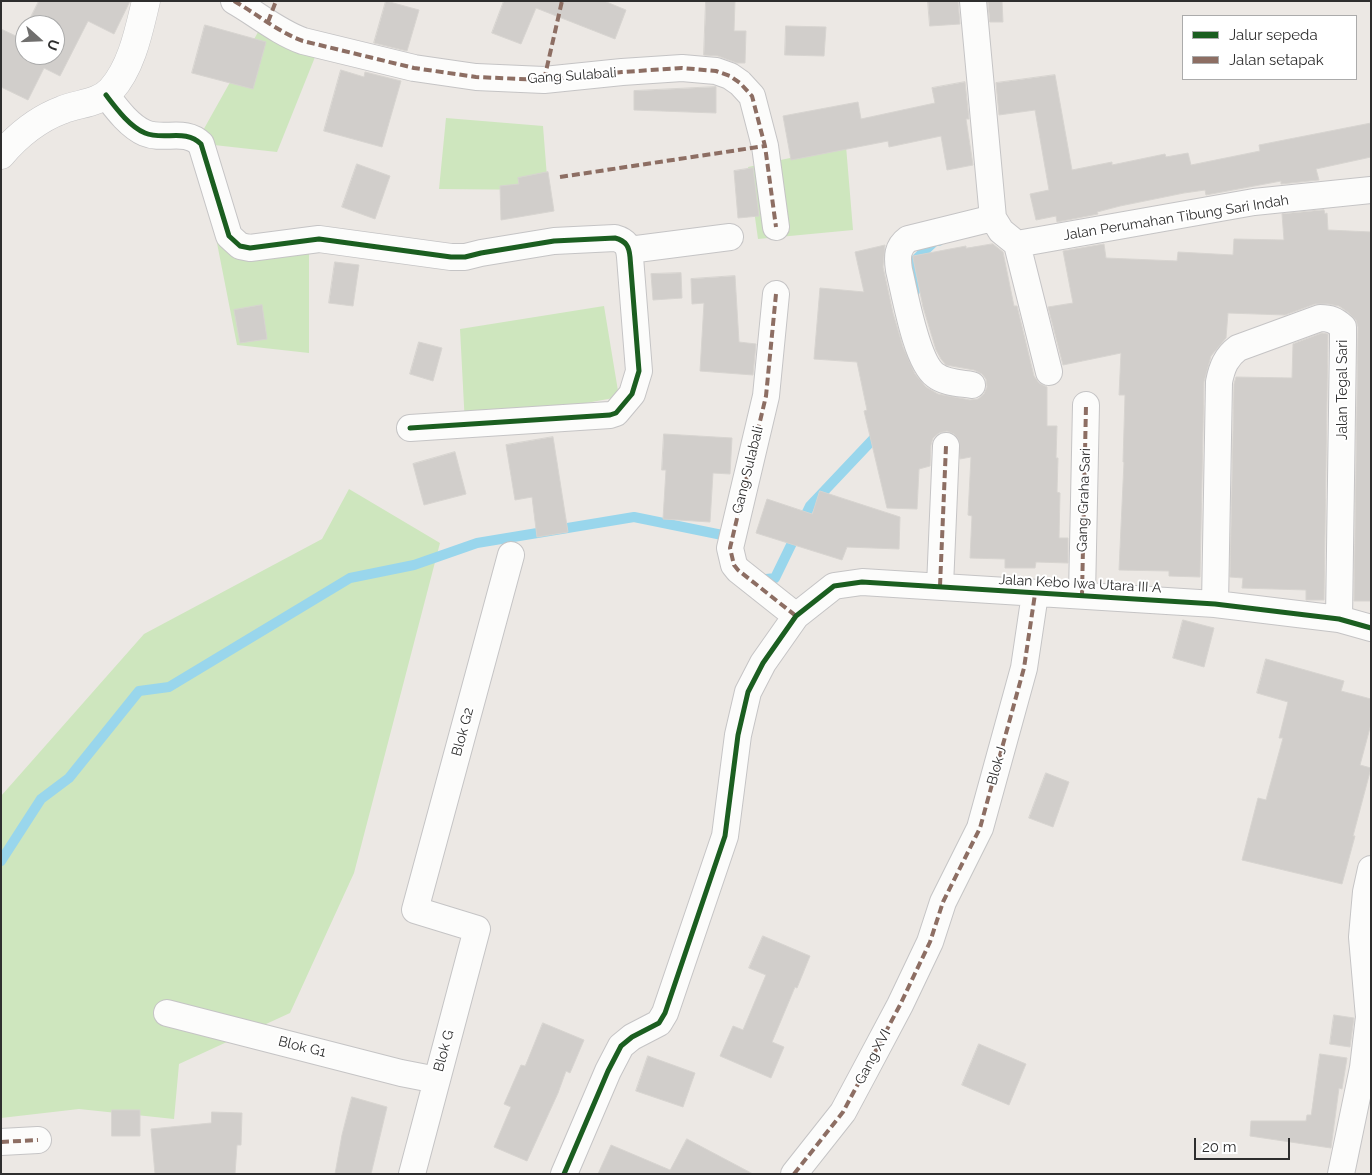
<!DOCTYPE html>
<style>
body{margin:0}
#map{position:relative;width:1372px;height:1175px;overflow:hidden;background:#ece8e4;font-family:Raleway,sans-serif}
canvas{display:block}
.frame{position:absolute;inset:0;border:2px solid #2e2e2e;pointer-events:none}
.legend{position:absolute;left:1182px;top:15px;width:175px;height:65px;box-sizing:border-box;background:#fff;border:1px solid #ababab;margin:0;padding:6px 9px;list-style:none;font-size:15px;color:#2e2e2e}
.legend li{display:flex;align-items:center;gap:10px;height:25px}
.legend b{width:25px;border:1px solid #ababab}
.north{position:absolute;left:15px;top:15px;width:50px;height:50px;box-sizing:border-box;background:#fff;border:1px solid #ababab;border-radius:50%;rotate:110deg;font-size:14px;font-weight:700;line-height:20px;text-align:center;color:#2e2e2e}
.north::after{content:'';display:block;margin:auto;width:18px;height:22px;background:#706f6e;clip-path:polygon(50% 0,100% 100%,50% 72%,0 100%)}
.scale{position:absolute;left:1194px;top:1138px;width:96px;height:22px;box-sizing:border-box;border:2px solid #2e2e2e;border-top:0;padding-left:6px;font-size:15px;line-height:18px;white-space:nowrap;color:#2e2e2e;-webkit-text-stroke:4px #fff;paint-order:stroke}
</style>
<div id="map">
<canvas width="1372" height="1175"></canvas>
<div class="frame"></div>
<ul class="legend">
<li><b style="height:6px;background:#1b5e20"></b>Jalur sepeda</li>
<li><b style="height:6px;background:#8d6e63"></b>Jalan setapak</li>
</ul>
<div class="north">U</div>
<div class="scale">20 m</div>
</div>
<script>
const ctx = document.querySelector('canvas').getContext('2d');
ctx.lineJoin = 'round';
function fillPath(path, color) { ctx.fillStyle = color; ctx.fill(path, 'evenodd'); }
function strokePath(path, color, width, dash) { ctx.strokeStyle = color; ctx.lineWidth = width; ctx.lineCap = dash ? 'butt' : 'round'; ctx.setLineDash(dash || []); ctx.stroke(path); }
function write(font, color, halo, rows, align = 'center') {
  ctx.font = font + ' Raleway,sans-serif'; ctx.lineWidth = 4; ctx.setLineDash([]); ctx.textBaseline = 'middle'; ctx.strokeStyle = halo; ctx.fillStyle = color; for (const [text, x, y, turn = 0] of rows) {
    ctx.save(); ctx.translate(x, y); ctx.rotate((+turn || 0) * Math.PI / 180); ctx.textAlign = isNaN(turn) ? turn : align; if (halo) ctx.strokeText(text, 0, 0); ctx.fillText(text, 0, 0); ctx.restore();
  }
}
const green = new Path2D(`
 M 262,25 L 315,57 L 277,152 L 196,143 Z
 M 446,118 L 543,126 L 548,190 L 439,189 Z
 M 846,146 L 853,230 L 758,239 L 748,167 Z
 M 217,243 L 309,243 L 309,353 L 237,345 Z
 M 604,306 L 619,397 L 465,425 L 460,329 Z
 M 349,489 L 440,543 L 354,873 L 290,1013 L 179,1064 L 174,1119 L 79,1109 L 1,1118 L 1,796 L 144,634 L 322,539 Z`);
const stream = new Path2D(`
 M 915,291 L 913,262 L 935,241 L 939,241
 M 758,580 L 775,578 L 810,506 L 879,433
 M 1,861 L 41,799 L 69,778 L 139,691 L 169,687 L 350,578 L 414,565 L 477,543 L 634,517 L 727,536 L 729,541`);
const building = new Path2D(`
 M 39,1 L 130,1 L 114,34 L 88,21 L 60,76 L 44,68 L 28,100 L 1,87 L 1,29 L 20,38 L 25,28 L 25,55 L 55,55 L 55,25 L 27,25 Z
 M 386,1 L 419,10 L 407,51 L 374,43 Z
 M 504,1 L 604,1 L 626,10 L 615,39 L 536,8 L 521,44 L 492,33 Z
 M 706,1 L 735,1 L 734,31 L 746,31 L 745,63 L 737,63 L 718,56 L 704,55 Z
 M 928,1 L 958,1 L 960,24 L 930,26 Z
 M 988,1 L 1002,1 L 1003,22 L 990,22 Z
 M 205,25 L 266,42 L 253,89 L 192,73 Z
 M 786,26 L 826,27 L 824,56 L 785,55 Z
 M 341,70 L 364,77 L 365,72 L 401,81 L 382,147 L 324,131 Z
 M 1055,75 L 1072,170 L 1112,162 L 1112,165 L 1165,154 L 1166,157 L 1188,153 L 1191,165 L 1260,151 L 1259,145 L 1371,123 L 1371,157 L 1316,169 L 1319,180 L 1281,184 L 1281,181 L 1206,195 L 1205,190 L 1184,193 L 1120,206 L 1097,212 L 1098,214 L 1057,222 L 1056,216 L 1036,220 L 1030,194 L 1049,190 L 1035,110 L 999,115 L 996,83 Z
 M 965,82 L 969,119 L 966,119 L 973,165 L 947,170 L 941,136 L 889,147 L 888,141 L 791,160 L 783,116 L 858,102 L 861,119 L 935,103 L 932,88 Z
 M 716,87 L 716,113 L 634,110 L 634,91 Z
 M 357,164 L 390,176 L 375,219 L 342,207 Z
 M 753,168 L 759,216 L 738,218 L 734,171 Z
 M 548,172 L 554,211 L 501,220 L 500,186 L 519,184 L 518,178 Z
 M 1324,210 L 1325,214 L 1327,213 L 1328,230 L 1371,232 L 1371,601 L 1354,601 L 1358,327 L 1356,320 L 1349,313 L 1339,306 L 1328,304 L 1315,304 L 1285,315 L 1228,313 L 1226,338 L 1211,356 L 1204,382 L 1200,577 L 1169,576 L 1169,571 L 1119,570 L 1124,462 L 1123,462 L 1125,395 L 1119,395 L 1121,353 L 1063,365 L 1048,307 L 1073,303 L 1063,251 L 1104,244 L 1106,258 L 1177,261 L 1178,252 L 1233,255 L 1234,239 L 1284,240 L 1282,214 Z
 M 993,244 L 1003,252 L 1014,306 L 1017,306 L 1034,376 L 1039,383 L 1047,387 L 1047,426 L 1057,426 L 1056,458 L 1058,458 L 1057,492 L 1060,493 L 1059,538 L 1068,538 L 1068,563 L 1036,562 L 1035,568 L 1005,568 L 1005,559 L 970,558 L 972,516 L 968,515 L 971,457 L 960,459 L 959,440 L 954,434 L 947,431 L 939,433 L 933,438 L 931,445 L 930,466 L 919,469 L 917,509 L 887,508 L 864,411 L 867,410 L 857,362 L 814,359 L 820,288 L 864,292 L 855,252 L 885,245 L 883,267 L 893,313 L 903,347 L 915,374 L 926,387 L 938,394 L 970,400 L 978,399 L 984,394 L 987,387 L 986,379 L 982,374 L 974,370 L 946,365 L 941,359 L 936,350 L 923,307 L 913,258 L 913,256 L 966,246 L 966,248 Z
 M 335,262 L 359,265 L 353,306 L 329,303 Z
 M 681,273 L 682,298 L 653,300 L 651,274 Z
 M 735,276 L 739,342 L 756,344 L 753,375 L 700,371 L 704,303 L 692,304 L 691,279 Z
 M 262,305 L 267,339 L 240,343 L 234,310 Z
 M 1322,333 L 1328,334 L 1324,600 L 1306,600 L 1306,590 L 1242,588 L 1243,578 L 1230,577 L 1234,384 L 1236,377 L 1292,378 L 1293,344 Z
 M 419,342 L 442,348 L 433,381 L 410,374 Z
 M 664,434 L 732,438 L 730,474 L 713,473 L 710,522 L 663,519 L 666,470 L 662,470 Z
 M 553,437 L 568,532 L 537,537 L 532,497 L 515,500 L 506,445 Z
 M 455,452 L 466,494 L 424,505 L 413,464 Z
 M 820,491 L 900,517 L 899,549 L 847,547 L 842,560 L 756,533 L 767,499 L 812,514 Z
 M 1183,620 L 1214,628 L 1204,667 L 1173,658 Z
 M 1266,659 L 1344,681 L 1341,691 L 1371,699 L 1371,724 L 1360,765 L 1371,768 L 1353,836 L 1355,836 L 1342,884 L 1242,860 L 1258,798 L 1266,800 L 1283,738 L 1279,738 L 1288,702 L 1257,693 Z
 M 1046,773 L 1069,782 L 1053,827 L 1029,818 Z
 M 763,936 L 810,956 L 797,988 L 795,987 L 772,1042 L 784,1047 L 771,1078 L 720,1056 L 733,1026 L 743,1030 L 766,975 L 749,968 Z
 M 1334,1015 L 1354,1018 L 1350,1047 L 1330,1044 Z
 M 543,1023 L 584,1040 L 570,1073 L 566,1071 L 558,1093 L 527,1161 L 494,1147 L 511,1107 L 504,1104 L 521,1065 L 525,1066 Z
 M 979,1044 L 1026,1064 L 1009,1105 L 962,1085 Z
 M 1320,1054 L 1347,1058 L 1342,1089 L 1339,1088 L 1331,1148 L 1250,1136 L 1251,1121 L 1306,1121 L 1307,1115 L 1311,1115 Z
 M 648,1056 L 695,1073 L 683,1107 L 636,1091 Z
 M 352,1097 L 387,1107 L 371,1174 L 335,1174 L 342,1135 Z
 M 112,1110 L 140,1110 L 140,1136 L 112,1136 Z
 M 212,1112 L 242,1113 L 241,1145 L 237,1145 L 235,1174 L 155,1174 L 151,1129 L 211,1123 Z
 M 687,1139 L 753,1174 L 598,1174 L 611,1145 L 670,1170 Z`);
const street = new Path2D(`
 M 234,1 C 257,14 278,32 303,41 L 414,68 L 476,77 L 544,80 L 622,72 L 682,68 L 716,71 L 730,76 L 740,83 L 752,96 L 765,146 L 776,227
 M 973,1 L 993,218 L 1001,231 L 1017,244 L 1254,202 L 1371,190
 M 106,95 C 116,108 129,126 145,133 C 164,141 185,128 201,144 L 229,236 L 240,246 L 250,248 L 319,239 L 451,257 L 465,257 L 481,253 L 554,241 L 615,238 C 626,241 629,246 630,257 L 639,371 L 632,394 L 616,413 L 610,415 L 410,428
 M 1017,244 L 1049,372
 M 629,250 L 730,237
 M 776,294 L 766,396 L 730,548 L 734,565 L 738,570 L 796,616
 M 972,385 C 959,383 945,383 935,375 C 916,361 905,294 899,270 C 897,257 897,247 908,239 L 993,218
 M 940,586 L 946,446
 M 1082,595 L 1086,405
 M 1215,604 L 1219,382 C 1222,367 1226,357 1238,348 L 1320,318 C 1330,318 1335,320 1343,327 L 1343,341 L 1339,619
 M 167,1013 L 401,1073 L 437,1080
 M 1,1142 L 38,1140
 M 412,1174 L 477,929 L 415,910 L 511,555
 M 564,1174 L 608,1071 L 621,1046 L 632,1037 L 659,1023 L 665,1013 L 725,836 L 738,735 L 748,692 L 763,663 L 796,616 L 834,586 L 862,582 L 1215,604 L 1339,619 L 1371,628
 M 794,1174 L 843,1112 L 866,1069 L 900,1005 L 930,942 L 943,902 L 980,828 L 1024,668 L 1035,594
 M 1341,1174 L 1363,1068 L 1369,1017 L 1362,937 L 1366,892 L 1371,869`);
const secondary = new Path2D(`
 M 1,155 C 18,135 38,119 62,110 C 79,103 98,104 111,90 C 132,67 139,30 146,1`);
const quiet = new Path2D(`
 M 234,1 C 257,14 278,32 303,41 L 414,68 L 476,77 L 544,80 L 622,72 L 682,68 L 716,71 L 730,76 L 740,83 L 752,96 L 765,146 L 776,227
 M 439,2 L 439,1
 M 268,22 L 276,1
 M 544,80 L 562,1
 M 560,177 L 765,146
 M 776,294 L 766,396 L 730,548 L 734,565 L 738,570 L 796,616 L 793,620
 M 940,586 L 946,446
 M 1082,595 L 1086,405
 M 1,1142 L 38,1140
 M 794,1174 L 843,1112 L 866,1069 L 900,1005 L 930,942 L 943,902 L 980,828 L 1024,668 L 1035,594`);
const cycleway = new Path2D(`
 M 106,95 C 116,108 129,126 145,133 C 164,141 185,128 201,144 L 229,236 L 240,246 L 250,248 L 319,239 L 451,257 L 465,257 L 481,253 L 554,241 L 615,238 C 626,241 629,246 630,257 L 639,371 L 632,394 L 616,413 L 610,415 L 410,428
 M 564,1174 L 608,1071 L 621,1046 L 632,1037 L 659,1023 L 665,1013 L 725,836 L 738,735 L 748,692 L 763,663 L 796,616 L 834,586 L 862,582 L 1215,604 L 1339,619 L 1371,628`);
const streetNames = [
 ["Gang Sulabali",572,76,-4],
 ["Jalan Perumahan Tibung Sari Indah",1176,218,-9],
 ["Jalan Tegal Sari",1343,390,-90],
 ["Gang Sulabali",748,470,-76],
 ["Gang Graha Sari",1084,500,-88],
 ["Jalan Kebo Iwa Utara III A",1080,584,3],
 ["Blok G2",463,732,-75],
 ["Blok J",997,766,-74],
 ["Blok G1",302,1047,14],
 ["Blok G",444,1051,-75],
 ["Gang XVI",873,1057,-62]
];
fillPath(green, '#cee6be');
strokePath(stream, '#99d6ec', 10);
fillPath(building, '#d1cecb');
strokePath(building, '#d7d4d0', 1);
strokePath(street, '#c5c4c5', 28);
strokePath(secondary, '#c5c4c5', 29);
strokePath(street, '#fcfcfb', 26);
strokePath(secondary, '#fcfcfb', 28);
strokePath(quiet, '#8d6e63', 4, [8, 4]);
strokePath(cycleway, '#1b5e20', 5);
write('14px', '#2e2e2e', '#fff', streetNames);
</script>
